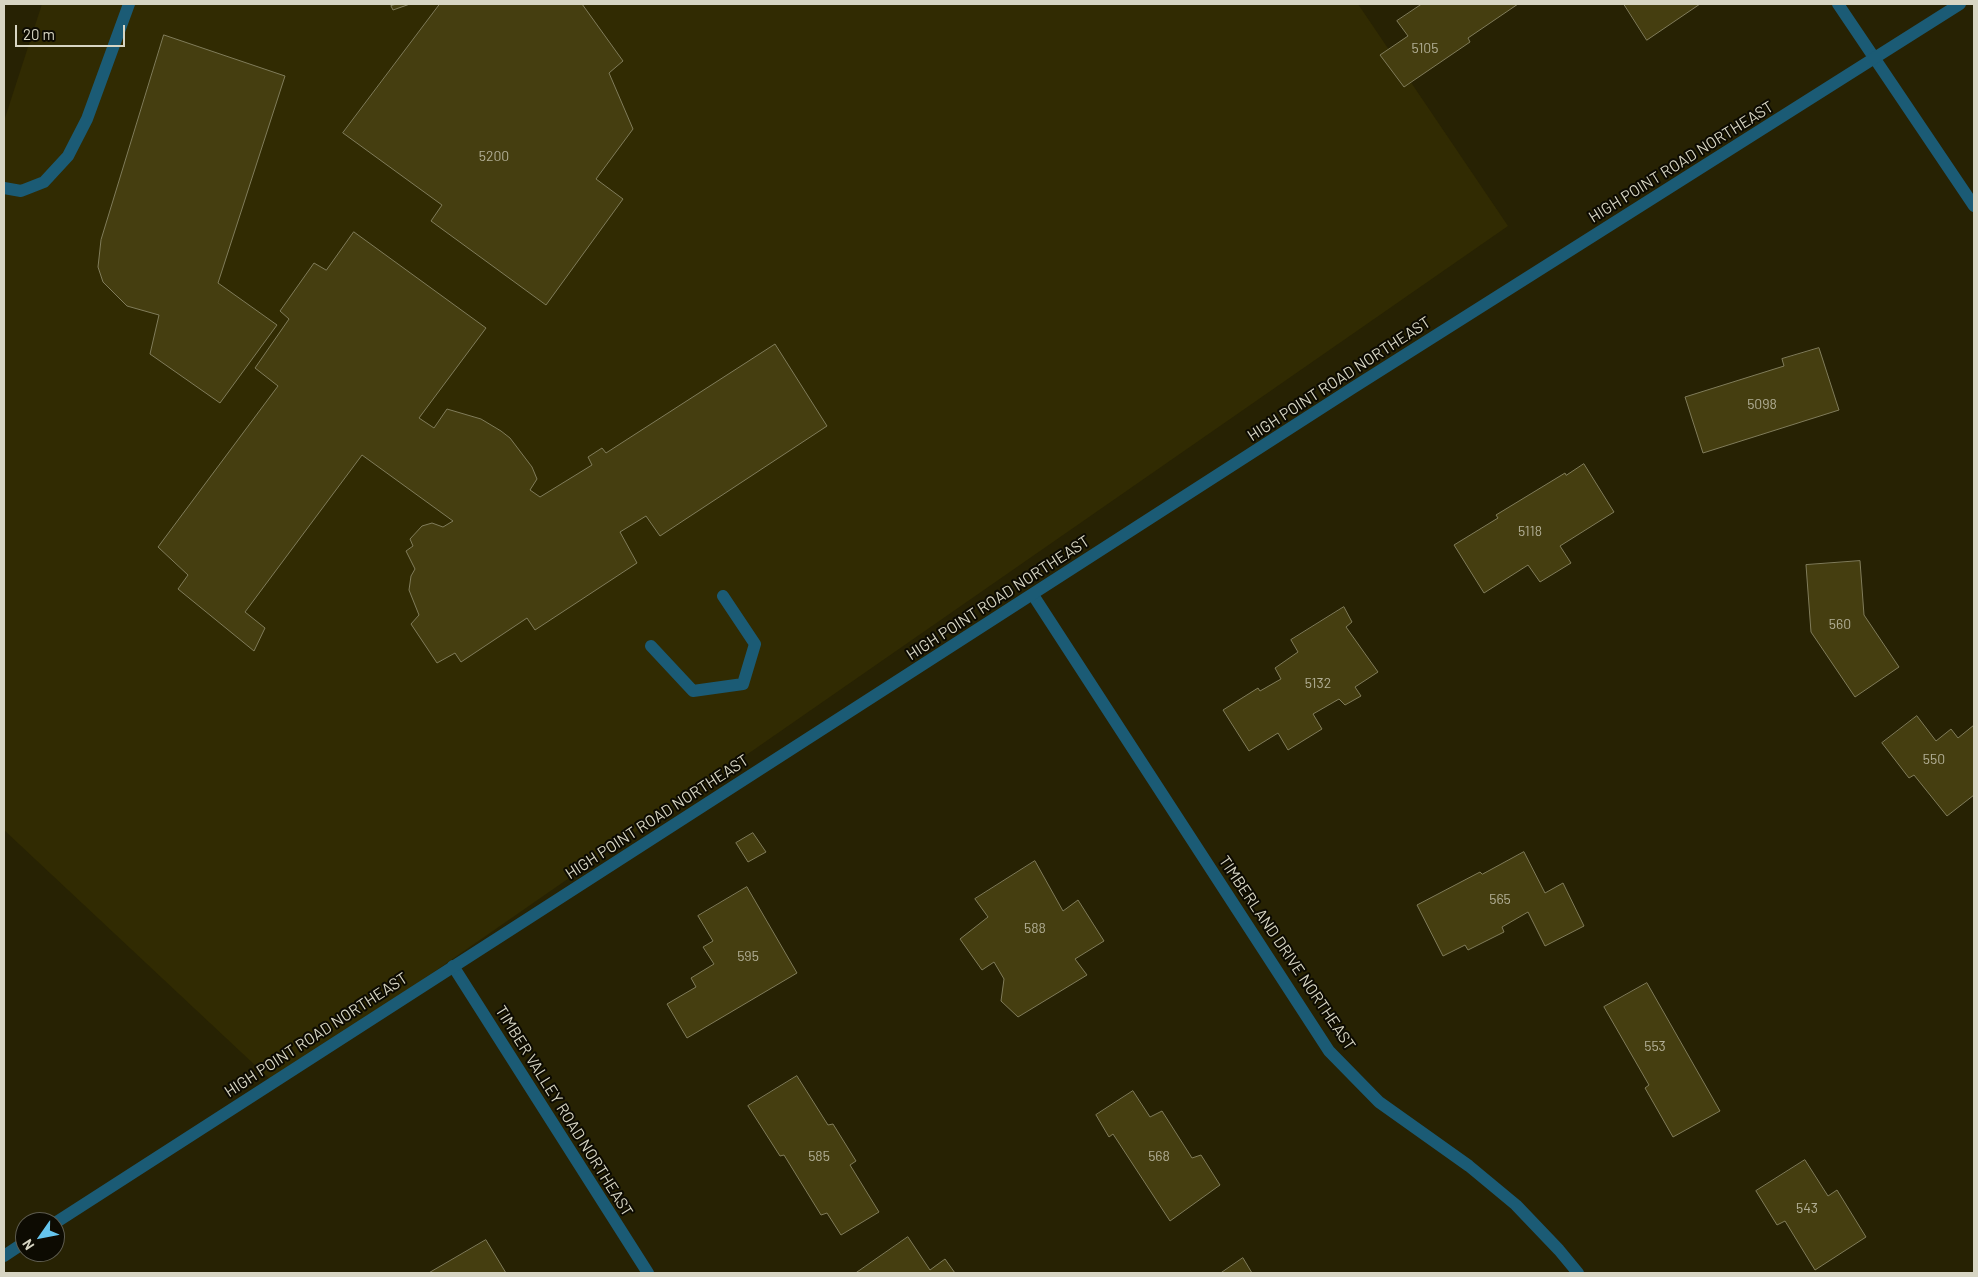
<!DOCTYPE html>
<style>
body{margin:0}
#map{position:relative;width:1978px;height:1277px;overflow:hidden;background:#272203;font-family:Barlow,sans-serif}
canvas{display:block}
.frame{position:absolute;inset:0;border:5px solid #d7d5c3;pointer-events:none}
.north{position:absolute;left:15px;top:1212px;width:50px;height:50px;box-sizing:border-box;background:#0d0b02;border:1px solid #5e5c4f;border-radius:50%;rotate:237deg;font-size:14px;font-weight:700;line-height:20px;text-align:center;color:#d7d5c3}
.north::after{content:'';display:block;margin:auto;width:18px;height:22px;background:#65c5ee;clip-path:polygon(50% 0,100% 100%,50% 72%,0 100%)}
.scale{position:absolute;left:15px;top:25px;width:110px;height:22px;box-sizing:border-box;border:2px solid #d7d5c3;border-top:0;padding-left:6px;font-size:15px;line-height:18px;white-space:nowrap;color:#d7d5c3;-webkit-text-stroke:4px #0d0b02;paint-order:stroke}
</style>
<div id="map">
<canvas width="1978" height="1277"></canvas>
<div class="frame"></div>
<div class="north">N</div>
<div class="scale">20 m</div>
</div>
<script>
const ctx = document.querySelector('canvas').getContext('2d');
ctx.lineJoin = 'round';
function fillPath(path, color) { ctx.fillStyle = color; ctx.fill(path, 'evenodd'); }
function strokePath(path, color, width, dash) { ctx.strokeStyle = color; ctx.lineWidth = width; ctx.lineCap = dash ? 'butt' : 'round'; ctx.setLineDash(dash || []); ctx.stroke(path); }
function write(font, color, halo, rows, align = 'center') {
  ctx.font = font + ' Barlow,sans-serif'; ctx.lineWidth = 4; ctx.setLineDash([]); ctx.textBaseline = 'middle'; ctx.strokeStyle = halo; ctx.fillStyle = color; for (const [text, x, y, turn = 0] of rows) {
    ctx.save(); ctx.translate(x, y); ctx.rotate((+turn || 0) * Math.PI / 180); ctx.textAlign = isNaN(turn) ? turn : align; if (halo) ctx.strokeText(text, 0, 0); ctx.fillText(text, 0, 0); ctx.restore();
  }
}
const built = new Path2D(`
 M 42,4 L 1358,4 L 1508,226 L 274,1083 L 4,830 L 4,121 Z`);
const building = new Path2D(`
 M 397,4 L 410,4 L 393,10 L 391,6 Z
 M 440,4 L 582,4 L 623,61 L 609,73 L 633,129 L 596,179 L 623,199 L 546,305 L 431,221 L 442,205 L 343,133 Z
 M 1422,4 L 1518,4 L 1468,38 L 1470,42 L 1404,87 L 1380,55 L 1408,36 L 1397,21 Z
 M 1624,4 L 1700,4 L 1647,40 Z
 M 164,35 L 285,76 L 218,283 L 277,325 L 220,403 L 150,354 L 159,315 L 127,306 L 103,282 L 98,267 L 101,240 Z
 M 354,232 L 486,328 L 419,418 L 434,428 L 447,409 L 481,419 L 501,431 L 510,438 L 532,467 L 537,479 L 530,490 L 540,497 L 592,465 L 588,457 L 602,448 L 606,453 L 775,344 L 827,426 L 660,536 L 646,516 L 620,532 L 637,563 L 535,630 L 527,618 L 461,662 L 455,653 L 437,663 L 411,624 L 419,615 L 409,590 L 411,576 L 415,569 L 406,551 L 413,546 L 410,539 L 422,526 L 432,523 L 443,527 L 453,521 L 362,455 L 245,612 L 265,628 L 254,651 L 178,589 L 188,575 L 158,547 L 278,386 L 255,368 L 289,319 L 280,311 L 314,263 L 326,270 Z
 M 1819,348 L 1839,410 L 1703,453 L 1685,397 L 1784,366 L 1782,359 Z
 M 1584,464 L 1614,512 L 1560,546 L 1571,563 L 1540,582 L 1528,565 L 1484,593 L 1454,545 L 1498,518 L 1496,515 L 1565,473 L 1566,475 Z
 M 1860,561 L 1864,615 L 1899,667 L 1855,697 L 1811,632 L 1806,565 Z
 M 1344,607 L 1352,622 L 1346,627 L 1378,672 L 1355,687 L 1361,696 L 1345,705 L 1339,699 L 1313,714 L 1322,729 L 1288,750 L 1278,733 L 1249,751 L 1223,710 L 1258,688 L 1260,691 L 1281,679 L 1275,668 L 1298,652 L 1291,640 Z
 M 1917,716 L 1936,741 L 1951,729 L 1958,738 L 1974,725 L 1974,795 L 1947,816 L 1914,775 L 1909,778 L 1882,743 Z
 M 753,833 L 766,852 L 748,862 L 736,843 Z
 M 1524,852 L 1545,893 L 1563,883 L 1584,926 L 1545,946 L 1528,912 L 1502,927 L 1504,932 L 1468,950 L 1465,945 L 1443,956 L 1417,905 L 1480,872 L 1482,874 Z
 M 1035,861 L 1063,911 L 1078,900 L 1104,941 L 1075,959 L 1087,975 L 1018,1017 L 1001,1001 L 1004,979 L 994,962 L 982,970 L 960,939 L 988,917 L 975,899 Z
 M 747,887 L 797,973 L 687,1038 L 667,1004 L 696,987 L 691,978 L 714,964 L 703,947 L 713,941 L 698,916 Z
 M 1647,983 L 1720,1111 L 1673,1137 L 1645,1088 L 1649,1085 L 1604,1007 Z
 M 797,1076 L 828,1125 L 833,1124 L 856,1161 L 850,1165 L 879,1212 L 841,1235 L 827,1213 L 821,1215 L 784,1155 L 780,1156 L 748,1106 Z
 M 1133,1091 L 1150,1117 L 1162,1111 L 1192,1158 L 1201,1155 L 1220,1185 L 1170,1221 L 1113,1134 L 1109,1137 L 1096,1115 Z
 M 1805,1160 L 1828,1196 L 1837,1190 L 1866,1237 L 1815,1270 L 1785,1221 L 1777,1225 L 1756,1191 Z
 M 908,1237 L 930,1270 L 945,1259 L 955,1273 L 856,1273 Z
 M 486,1240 L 506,1273 L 429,1273 Z
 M 1243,1258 L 1252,1273 L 1221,1273 Z`);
const service = new Path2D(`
 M 4,188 L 21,191 L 44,182 L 68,156 L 87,119 L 129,4
 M 651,646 L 693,691 L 743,684 L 755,644 L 723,596`);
const minor = new Path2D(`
 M 1838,4 L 1974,206
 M 1033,595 L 1329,1051 L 1379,1102 L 1469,1166 L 1516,1205 L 1559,1250 L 1578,1273
 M 453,966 L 648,1273`);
const tertiary = new Path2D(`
 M 55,1223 L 1351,389 L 1960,4
 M 4,1256 L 25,1242`);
const numberNames = [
 ["5105",1425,48],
 ["5200",494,156],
 ["5098",1762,404],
 ["5118",1530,531],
 ["560",1840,624],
 ["5132",1318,683],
 ["550",1934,759],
 ["565",1500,899],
 ["588",1035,928],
 ["595",748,956],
 ["553",1655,1046],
 ["585",819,1156],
 ["568",1159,1156],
 ["543",1807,1208]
];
const streetNames = [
 ["HIGH POINT ROAD NORTHEAST",1681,162,-32],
 ["HIGH POINT ROAD NORTHEAST",1339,379,-33],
 ["HIGH POINT ROAD NORTHEAST",998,598,-33],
 ["HIGH POINT ROAD NORTHEAST",657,817,-33],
 ["TIMBERLAND DRIVE NORTHEAST",1287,953,56],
 ["HIGH POINT ROAD NORTHEAST",316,1035,-33],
 ["TIMBER VALLEY ROAD NORTHEAST",564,1111,58]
];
fillPath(built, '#312b02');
fillPath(building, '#453e10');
strokePath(building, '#807c5a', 1);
strokePath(service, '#1b5b75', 12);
strokePath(minor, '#1b5b75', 12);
strokePath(tertiary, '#1b5b75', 12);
write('14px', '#b2af96', null, numberNames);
write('16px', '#d7d5c3', '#0d0b02', streetNames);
</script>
